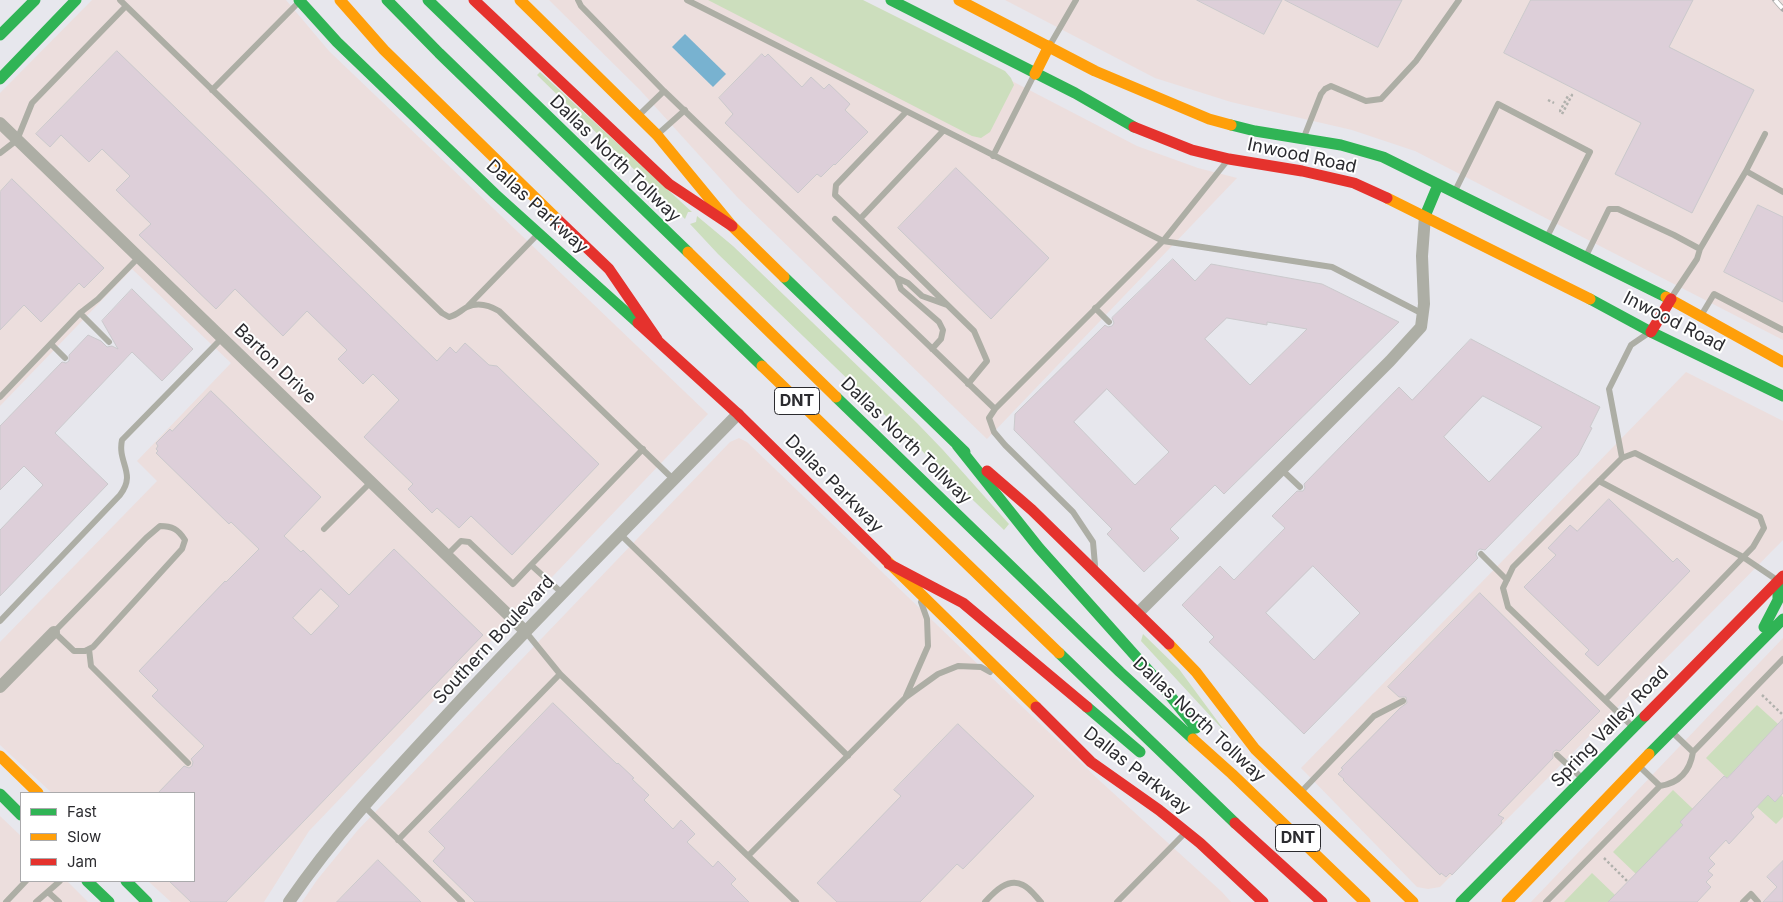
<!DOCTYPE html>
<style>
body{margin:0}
#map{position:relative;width:1783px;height:902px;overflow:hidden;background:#e7e7ed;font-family:Inter,sans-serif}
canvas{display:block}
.legend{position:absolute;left:20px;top:792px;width:175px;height:90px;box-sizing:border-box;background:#fff;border:1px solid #aaaaac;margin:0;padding:6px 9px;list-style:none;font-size:15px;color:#2b2b2f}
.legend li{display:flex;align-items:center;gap:10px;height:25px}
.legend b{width:25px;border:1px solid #aaaaac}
</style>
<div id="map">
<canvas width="1783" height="902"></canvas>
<ul class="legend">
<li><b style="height:6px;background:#30b455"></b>Fast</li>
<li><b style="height:6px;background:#ff9f0a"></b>Slow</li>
<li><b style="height:6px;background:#e5322d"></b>Jam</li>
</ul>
</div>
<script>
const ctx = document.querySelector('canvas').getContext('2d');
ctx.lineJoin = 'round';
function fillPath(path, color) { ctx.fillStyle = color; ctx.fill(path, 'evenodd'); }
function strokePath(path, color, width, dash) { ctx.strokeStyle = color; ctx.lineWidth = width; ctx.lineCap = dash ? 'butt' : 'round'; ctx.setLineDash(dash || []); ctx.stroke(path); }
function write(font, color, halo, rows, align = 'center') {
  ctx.font = font + ' Inter,sans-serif'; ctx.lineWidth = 4; ctx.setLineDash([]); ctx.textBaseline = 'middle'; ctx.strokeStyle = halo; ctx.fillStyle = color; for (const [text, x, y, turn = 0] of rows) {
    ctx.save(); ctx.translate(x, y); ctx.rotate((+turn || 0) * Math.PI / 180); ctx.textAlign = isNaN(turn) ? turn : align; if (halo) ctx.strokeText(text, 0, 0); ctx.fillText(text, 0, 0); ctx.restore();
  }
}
const commercial = new Path2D(`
 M 92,0 L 286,0 L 329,51 L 708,414 L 309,831 L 264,902 L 171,902 L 148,881 L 194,881 L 194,793 L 52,793 L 0,745 L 0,642 L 157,481 L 137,461 L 231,363 L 132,269 L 0,406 L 0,93 Z
 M 549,0 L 856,0 L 1137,146 L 1198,168 L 1237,178 L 987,439 L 738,198 L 640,90 Z
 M 1005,0 L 1783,0 L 1783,340 L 1415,151 L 1352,130 L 1231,102 L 1155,78 Z
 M 1686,372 L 1783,421 L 1783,540 L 1440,887 L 1428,889 L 1417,887 L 1301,768 Z
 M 739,438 L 747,442 L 988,674 L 1100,781 L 1222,892 L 1231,902 L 302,902 L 317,880 L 357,831 L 730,442 Z
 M 1783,638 L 1783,902 L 1531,902 Z
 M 0,816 L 21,836 L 21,881 L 67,881 L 88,902 L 0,902 Z`);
const green = new Path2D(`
 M 708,0 L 863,0 L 1005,71 L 1011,78 L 1014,85 L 990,132 L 981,138 L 972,136 Z
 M 540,72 L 692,212 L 688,212 L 685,219 L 537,75 Z
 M 697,216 L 733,246 L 917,423 L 943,450 L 1009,524 L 1004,530 L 718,254 L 690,224 L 696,222 Z
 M 1143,634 L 1179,669 L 1227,734 L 1141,641 Z
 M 1757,705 L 1778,724 L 1727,778 L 1706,758 Z
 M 1673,790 L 1693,809 L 1680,822 L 1683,825 L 1636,874 L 1613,852 Z
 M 1768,795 L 1775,802 L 1781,795 L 1783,797 L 1783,817 L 1776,824 L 1757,807 Z
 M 1592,873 L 1615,895 L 1609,902 L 1564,902 Z`);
const water = new Path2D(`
 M 685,34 L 726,74 L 713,87 L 672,47 Z`);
const building = new Path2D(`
 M 1197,0 L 1282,0 L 1264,34 Z
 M 1285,0 L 1402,0 L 1378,47 Z
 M 1531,0 L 1693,0 L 1669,47 L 1754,90 L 1692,213 L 1615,174 L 1641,123 L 1504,53 Z
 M 117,51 L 437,361 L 450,347 L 456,353 L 465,343 L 489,365 L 497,366 L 599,464 L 512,555 L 471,516 L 459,528 L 437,508 L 432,513 L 408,489 L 413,484 L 364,437 L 399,400 L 373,374 L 363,384 L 338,359 L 347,350 L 307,311 L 283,336 L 235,289 L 216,309 L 139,235 L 151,224 L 116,190 L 130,176 L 102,149 L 89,162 L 61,135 L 50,147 L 36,134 Z
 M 762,54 L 765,57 L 768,54 L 802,87 L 811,77 L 824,89 L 829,84 L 850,104 L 845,110 L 868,132 L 835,165 L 834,164 L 821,177 L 817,174 L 798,193 L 725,123 L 733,114 L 719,98 Z
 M 956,168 L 1049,258 L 991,319 L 898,228 Z
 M 12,179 L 104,268 L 84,288 L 79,283 L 41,322 L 24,305 L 0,330 L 0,192 Z
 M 1758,205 L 1783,217 L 1783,302 L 1724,272 Z
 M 1173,259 L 1195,281 L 1211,264 L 1322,284 L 1399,322 L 1224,494 L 1215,485 L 1170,529 L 1179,538 L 1144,572 L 1107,534 L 1112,529 L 1014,430 L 1015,414 L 1105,325 L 1108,327 L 1112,326 L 1114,323 L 1112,318 ZM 1227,318 L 1267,325 L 1267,322 L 1307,329 L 1250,385 L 1205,339 ZM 1107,389 L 1169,452 L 1135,485 L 1074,422 Z
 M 132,289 L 193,349 L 162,381 L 132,352 L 55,433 L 108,484 L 0,596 L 0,530 L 43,485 L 24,466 L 0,490 L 0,426 L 62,362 L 66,363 L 69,361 L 69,355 L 88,335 L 101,341 L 107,347 L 112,346 L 118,349 L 102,321 Z
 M 1471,339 L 1600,407 L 1590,427 L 1592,428 L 1578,455 L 1485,550 L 1480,549 L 1477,551 L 1476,555 L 1478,558 L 1304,734 L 1209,642 L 1214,637 L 1182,605 L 1220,566 L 1234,580 L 1285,528 L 1272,516 L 1297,491 L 1303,491 L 1305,488 L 1304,484 L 1399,387 L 1412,400 ZM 1483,396 L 1542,427 L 1489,482 L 1444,437 ZM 1313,566 L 1360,613 L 1314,660 L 1266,613 Z
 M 211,391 L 321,497 L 284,536 L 301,552 L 303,550 L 349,595 L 394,549 L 483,635 L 226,902 L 191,902 L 169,881 L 194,881 L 194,793 L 158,793 L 184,766 L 189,768 L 192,766 L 193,762 L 191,759 L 204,746 L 152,696 L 158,690 L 139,671 L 225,581 L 226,582 L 259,549 L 231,522 L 229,524 L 156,453 L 158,451 L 156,449 L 158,446 L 156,443 L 170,429 L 172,431 ZM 321,589 L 339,606 L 311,635 L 293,618 Z
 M 1609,499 L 1673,562 L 1677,558 L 1690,571 L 1598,666 L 1585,654 L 1589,650 L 1524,587 L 1556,555 L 1548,548 L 1570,525 L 1577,531 Z
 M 1480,593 L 1600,711 L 1560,751 L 1556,750 L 1553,752 L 1553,758 L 1498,815 L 1504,818 L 1501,821 L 1502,823 L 1452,875 L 1450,873 L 1446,877 L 1441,873 L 1440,875 L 1343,780 L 1344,779 L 1338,774 L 1343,769 L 1341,768 L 1400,708 L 1407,703 L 1406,697 L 1399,697 L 1388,687 Z
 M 553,703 L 617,764 L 618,763 L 634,778 L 632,779 L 649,795 L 644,800 L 673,829 L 681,820 L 695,834 L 687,842 L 713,867 L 718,861 L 736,879 L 731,884 L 749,902 L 475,902 L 433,861 L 445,848 L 429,832 Z
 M 1783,719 L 1783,793 L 1775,802 L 1768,795 L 1751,813 L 1754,817 L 1729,844 L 1726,840 L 1709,858 L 1715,864 L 1708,871 L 1713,875 L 1706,882 L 1711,887 L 1697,902 L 1608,902 L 1683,825 L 1680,822 L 1724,776 L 1727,778 Z
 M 958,724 L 1034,796 L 963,869 L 957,864 L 920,902 L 837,902 L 817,883 L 901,796 L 894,790 Z
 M 378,860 L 421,902 L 337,902 Z
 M 1783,861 L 1783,902 L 1763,902 L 1777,887 L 1767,877 Z`);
const path = new Path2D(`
 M 1548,100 L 1554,103
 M 1559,111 L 1560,111 L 1569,94
 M 1562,114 L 1572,95 L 1569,94
 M 1762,695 L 1783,715
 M 1604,858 L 1628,882`);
const lane = new Path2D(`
 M 120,0 L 442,313 L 449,317 C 457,315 460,311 467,307 C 478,302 489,305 499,311 L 673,479
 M 578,0 L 581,6 L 664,91 L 995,409 L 1163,241 L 687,0
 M 1050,45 L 1076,0
 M 212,90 L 299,2
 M 638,116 L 664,91
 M 943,131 L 860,219 L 974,331 L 987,361 L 968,384
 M 658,134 L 685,110
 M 1304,137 L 1321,94 L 1325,89 L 1331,86 L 1366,101 L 1381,99 L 1416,61 L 1459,0
 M 0,153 L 17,140 L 32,103 L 126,6
 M 993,156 L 1034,75
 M 1746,171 L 1765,134
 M 1455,191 L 1498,104 L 1590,152 L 1547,237
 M 835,219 L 897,278
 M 860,219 L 835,195 L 836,185 L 906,112
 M 1163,241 L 1332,267 L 1423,314
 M 1163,241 L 1227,161
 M 1700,249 L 1746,171 L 1783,192
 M 1586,256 L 1609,209 L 1618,209 L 1674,235 L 1700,249 L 1697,259 L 1671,298
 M 468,306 L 538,234
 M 1095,308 L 1109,322
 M 80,313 L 109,342
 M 1702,314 L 1714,294 L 1783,330
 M 51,344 L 65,358
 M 932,349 L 941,339 L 943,330 L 939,322 L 901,289 L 897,278 L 908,283 L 922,296 L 947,305
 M 0,397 L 80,313 L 98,299 L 139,257
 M 995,409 L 989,418 L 994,432 L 1005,445 L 1073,512 L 1093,542 L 1095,565
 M 1622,458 L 1609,389 L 1631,345 L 1650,332
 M 1281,469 L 1300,487
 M 1599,481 L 1743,557 L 1777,580
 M 160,526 C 172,526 178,529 185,540 L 182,549 L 93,647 L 85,651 L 74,651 L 54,632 L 146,538 Z
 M 324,529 L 371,482
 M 620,534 L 848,756
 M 1481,554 L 1507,580
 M 447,555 L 461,541 L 469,542 L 513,584 L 531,565
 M 562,593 L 531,565 L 643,449
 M 0,621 L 120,495 C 137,473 117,463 122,440 L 222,338
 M 525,631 L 560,674 L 748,856 L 906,697 L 938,674 L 958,666 L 981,667 L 990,672
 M 89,649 L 91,666 L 188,763
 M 906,696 L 928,646 L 927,619 L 921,602
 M 1605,700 L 1753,547 L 1764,528 L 1760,517 L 1635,453 L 1622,458 L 1513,567 L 1503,588 L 1508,607 L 1632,726
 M 1672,732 L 1693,752
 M 1557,755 L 1582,778
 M 1639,766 L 1660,786
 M 1301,792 L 1374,716 L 1403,701
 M 363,805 L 462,902
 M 398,840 L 560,674
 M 748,856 L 796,902
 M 48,892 L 59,902
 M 6,902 L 26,881
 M 36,902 L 60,881
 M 985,902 C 994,892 1008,877 1023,885 C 1030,888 1036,897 1041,902
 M 1117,902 L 1185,833
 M 1546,902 L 1660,786 C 1679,783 1690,771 1693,752 L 1783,659
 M 1743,902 L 1751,894 L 1758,902`);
const street = new Path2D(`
 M 0,123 L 525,631
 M 1138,613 L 1390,361 L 1421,327 L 1424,304 L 1422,256 L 1425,216
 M 0,687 L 54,632
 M 289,902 C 338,830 398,768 457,704 C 549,605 644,510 738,414`);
const fast = new Path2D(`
 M 299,0 L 337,42 L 495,194 L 638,323
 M 387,0 L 439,53 L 762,366
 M 428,0 L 688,252
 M 891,0 L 1075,93 L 1134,127
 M 0,35 L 35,0
 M 0,79 L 76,0
 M 1231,125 L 1255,131 L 1341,145 L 1383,157 L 1666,297
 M 1425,216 L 1438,185
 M 784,277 L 965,452
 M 1590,299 L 1651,332 L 1783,396
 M 836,397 L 1120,672 L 1193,739
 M 957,445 L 1039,548 L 1164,688 L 1196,728
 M 1764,627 L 1778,600 L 1778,581
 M 1059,653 L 1235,823
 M 1087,707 L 1140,752
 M 1649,754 L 1783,619
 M 0,794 L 21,815
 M 87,881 L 109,902
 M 126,881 L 147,902
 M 1461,902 L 1645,716`);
const slow = new Path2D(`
 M 340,0 L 384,50 L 558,220
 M 520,0 L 657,135 L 732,226 L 784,277
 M 959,0 L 1095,71 L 1209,119 L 1231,125
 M 1035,74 L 1049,46
 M 1387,198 L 1590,299
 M 688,252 L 836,397
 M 1666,297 L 1783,362
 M 762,366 L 1059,653
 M 886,560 L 1036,707
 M 1169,644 L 1196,672 L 1255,749 L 1413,902
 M 1193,739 L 1232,774 L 1365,902
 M 0,756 L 38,793
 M 1507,902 L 1649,754`);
const jam = new Path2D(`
 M 474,0 L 669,184 L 732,226
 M 1134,127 L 1192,150 L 1229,159 L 1302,171 L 1354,183 L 1387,198
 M 558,220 L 609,269 L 657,339
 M 638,323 L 738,414 L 886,560
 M 1651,332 L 1671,299
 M 987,471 L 1032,510 L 1169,644
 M 889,564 L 963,603 L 1087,707
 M 1036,707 L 1091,762 L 1159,810 L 1200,843 L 1263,902
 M 1645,716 L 1783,576
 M 1235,823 L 1322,902`);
const rail = new Path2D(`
 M 1775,0 L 1783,9`);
const shields = [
 [797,401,45],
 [1298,838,45]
];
const shieldNames = [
 ["DNT",797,401],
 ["DNT",1298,838]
];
const streetNames = [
 ["Inwood Road",1302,156,12],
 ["Dallas North Tollway",615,159,44],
 ["Dallas Parkway",537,207,42],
 ["Inwood Road",1674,322,27],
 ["Barton Drive",275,364,44],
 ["Dallas North Tollway",906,441,44],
 ["Dallas Parkway",834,484,45],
 ["Southern Boulevard",494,640,-47],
 ["Dallas North Tollway",1199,720,43],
 ["Spring Valley Road",1610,727,-46],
 ["Dallas Parkway",1137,771,38]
];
fillPath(commercial, '#ecdedd');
fillPath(green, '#ccdebd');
fillPath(water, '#78b2d0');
fillPath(building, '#ddcfd9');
strokePath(building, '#cac9cc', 1);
strokePath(path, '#b1b1ad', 2.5, [2.5, 2.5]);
strokePath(lane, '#adaea5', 6);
strokePath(street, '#adaea5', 12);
strokePath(fast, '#30b455', 11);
strokePath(slow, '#ff9f0a', 11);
strokePath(jam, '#e5322d', 11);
strokePath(rail, '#ababaa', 5.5);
strokePath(rail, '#fff', 4, [11]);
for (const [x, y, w] of shields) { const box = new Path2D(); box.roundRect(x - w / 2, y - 13.5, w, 27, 4); ctx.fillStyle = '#fff'; ctx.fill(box); strokePath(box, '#2b2b2f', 1); }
write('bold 16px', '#2b2b2f', null, shieldNames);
write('18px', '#2b2b2f', '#fff', streetNames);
</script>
